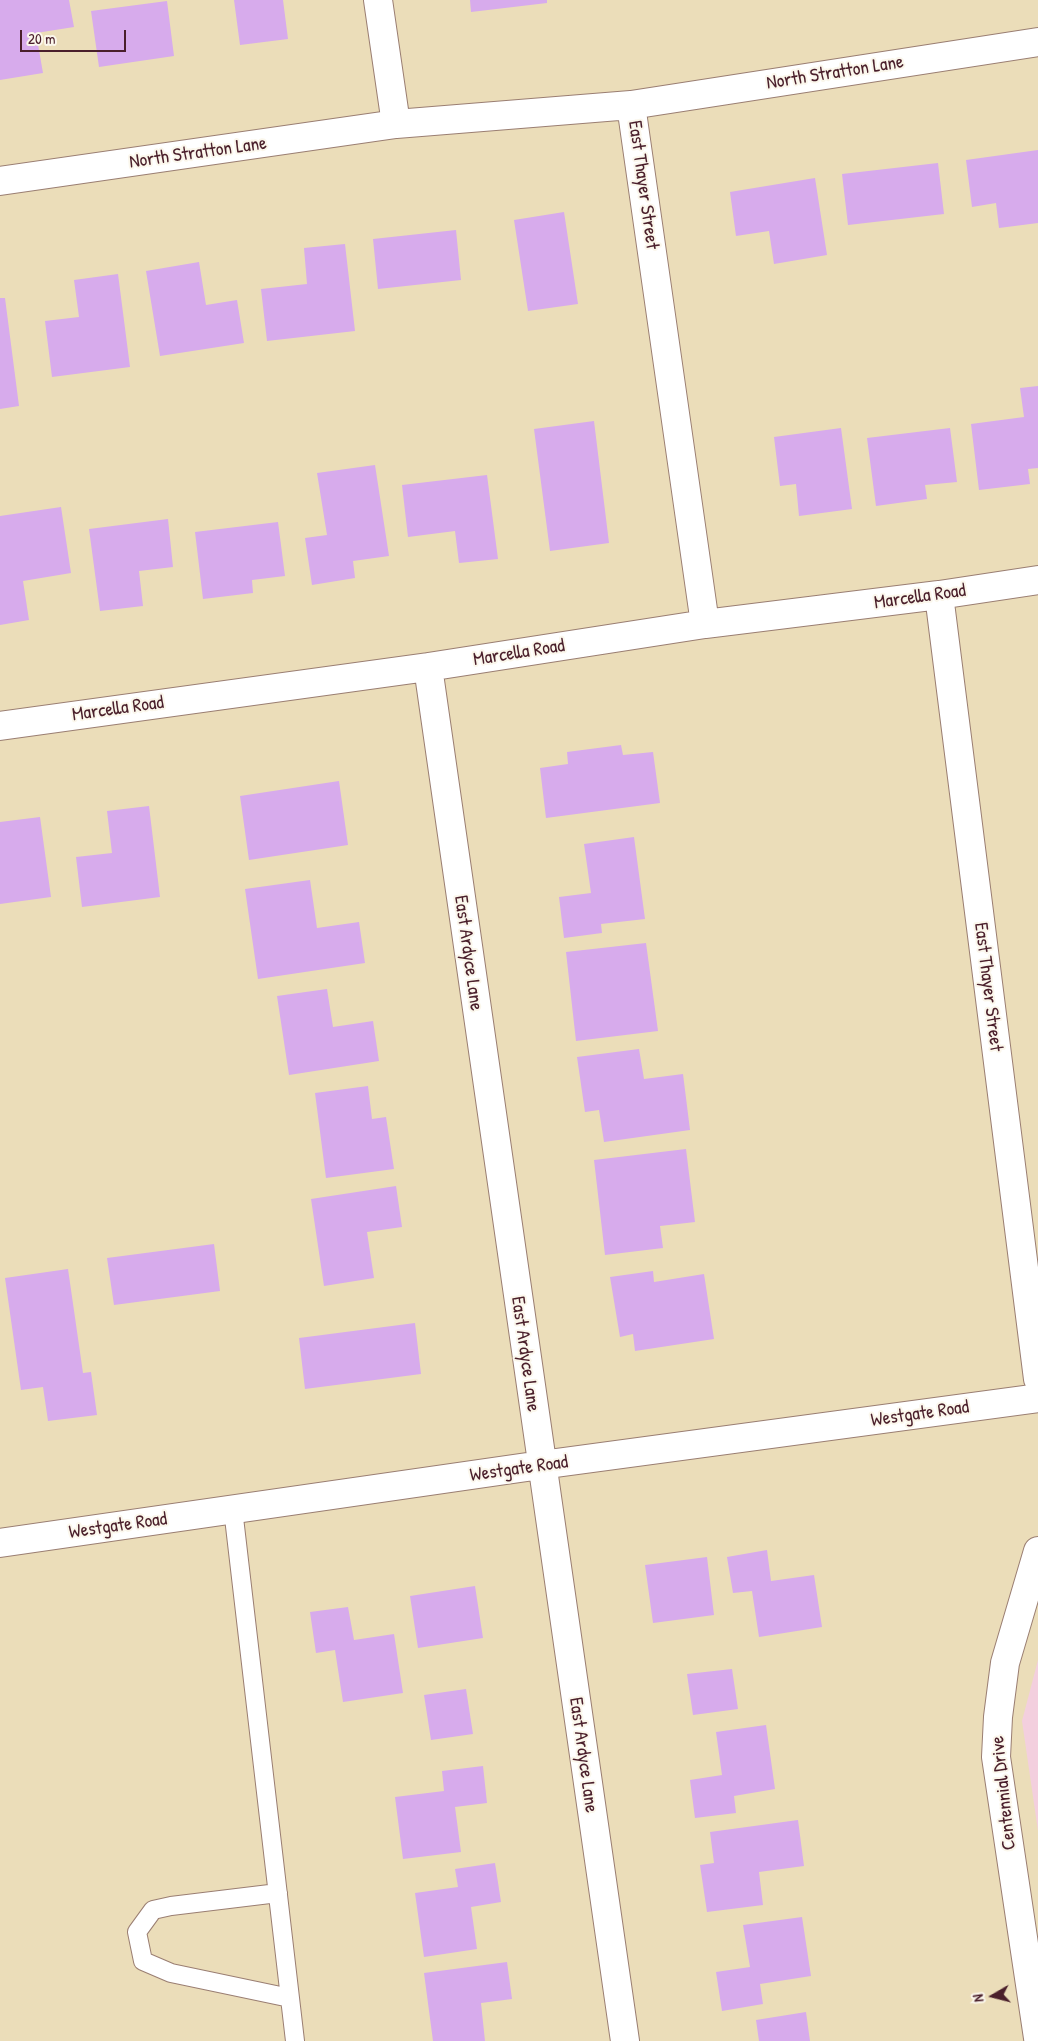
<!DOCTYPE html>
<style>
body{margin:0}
#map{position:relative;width:1038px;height:2041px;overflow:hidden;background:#ebddb9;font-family:"Patrick Hand",sans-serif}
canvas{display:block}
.north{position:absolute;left:968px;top:1971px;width:50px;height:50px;-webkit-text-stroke:4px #fbf7ec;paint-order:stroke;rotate:262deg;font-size:14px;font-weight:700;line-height:20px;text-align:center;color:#4a1f2b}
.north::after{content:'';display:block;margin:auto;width:18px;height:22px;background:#4a1f2b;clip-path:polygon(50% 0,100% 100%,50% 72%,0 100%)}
.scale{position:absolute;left:20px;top:30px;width:106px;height:22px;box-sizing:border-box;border:2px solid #4a1f2b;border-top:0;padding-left:6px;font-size:15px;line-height:18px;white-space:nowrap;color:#4a1f2b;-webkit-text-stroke:4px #fbf7ec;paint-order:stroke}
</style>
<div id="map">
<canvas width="1038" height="2041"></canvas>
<div class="north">N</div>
<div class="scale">20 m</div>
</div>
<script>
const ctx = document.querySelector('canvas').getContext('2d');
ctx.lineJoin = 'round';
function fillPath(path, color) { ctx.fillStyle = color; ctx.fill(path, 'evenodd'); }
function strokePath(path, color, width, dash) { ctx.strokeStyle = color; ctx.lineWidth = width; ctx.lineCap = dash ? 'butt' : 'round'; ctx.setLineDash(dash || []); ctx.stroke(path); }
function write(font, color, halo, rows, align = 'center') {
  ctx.font = font + ' "Patrick Hand",sans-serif'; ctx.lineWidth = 4; ctx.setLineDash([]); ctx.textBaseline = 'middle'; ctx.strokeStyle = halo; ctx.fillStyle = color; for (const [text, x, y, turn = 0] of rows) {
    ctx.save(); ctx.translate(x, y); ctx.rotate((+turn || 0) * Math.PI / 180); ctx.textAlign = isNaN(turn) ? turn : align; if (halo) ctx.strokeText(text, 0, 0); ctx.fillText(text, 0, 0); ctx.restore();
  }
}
const built = new Path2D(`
 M 1038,1660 L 1038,1831 L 1022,1721 Z`);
const building = new Path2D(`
 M 0,0 L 69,0 L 74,27 L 36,33 L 43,73 L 0,80 Z
 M 234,0 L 283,0 L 288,39 L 240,45 Z
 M 470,0 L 547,0 L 547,3 L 471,12 Z
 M 167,1 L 174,56 L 99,67 L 91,11 Z
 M 1038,150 L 1038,223 L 999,228 L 996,203 L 972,207 L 966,160 Z
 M 938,163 L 944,214 L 848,225 L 842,174 Z
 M 815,178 L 827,255 L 774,264 L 769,231 L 736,236 L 730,192 Z
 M 564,212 L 578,304 L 528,311 L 514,220 Z
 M 456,230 L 461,280 L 378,289 L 373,239 Z
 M 345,244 L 355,331 L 267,341 L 261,289 L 307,284 L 304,248 Z
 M 199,262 L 206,305 L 237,300 L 244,343 L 160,356 L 146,271 Z
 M 118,274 L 130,367 L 52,377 L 45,321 L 79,317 L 74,280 Z
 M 0,298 L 5,298 L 19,406 L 0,409 Z
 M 1038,386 L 1038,468 L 1028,469 L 1030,484 L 979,490 L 971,424 L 1024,417 L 1020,388 Z
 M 594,421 L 609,543 L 550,551 L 534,429 Z
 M 841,428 L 852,509 L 799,516 L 796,484 L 780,486 L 774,437 Z
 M 950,428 L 957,482 L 925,485 L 927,499 L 876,506 L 867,438 Z
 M 375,465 L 389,556 L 353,561 L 355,578 L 312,585 L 305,538 L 327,535 L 317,473 Z
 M 487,475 L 498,559 L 459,563 L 455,531 L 408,537 L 402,485 Z
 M 61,507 L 71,573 L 23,581 L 29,620 L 0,625 L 0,516 Z
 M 168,519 L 173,567 L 139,571 L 143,606 L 100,611 L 89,529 Z
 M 278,522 L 285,576 L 252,580 L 253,593 L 203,599 L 195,532 Z
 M 621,745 L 623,755 L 653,752 L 660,803 L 546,818 L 540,768 L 568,764 L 567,752 Z
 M 339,781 L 348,845 L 249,860 L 240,796 Z
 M 149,806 L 160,897 L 82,907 L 76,857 L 112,853 L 107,811 Z
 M 40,817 L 51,897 L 0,904 L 0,822 Z
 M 634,837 L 645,919 L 601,924 L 602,933 L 564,938 L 559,897 L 591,893 L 584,844 Z
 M 310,880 L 317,928 L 359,922 L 365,963 L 258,979 L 245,889 Z
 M 646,943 L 658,1031 L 576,1041 L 566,952 Z
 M 327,989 L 333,1027 L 373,1021 L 379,1061 L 289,1075 L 277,996 Z
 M 639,1049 L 644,1079 L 683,1074 L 690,1130 L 604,1142 L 599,1110 L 585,1112 L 577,1057 Z
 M 368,1086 L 372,1119 L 386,1117 L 394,1169 L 326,1178 L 315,1093 Z
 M 686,1149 L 695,1222 L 660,1226 L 663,1248 L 605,1255 L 594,1160 Z
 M 396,1186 L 402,1227 L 367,1232 L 374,1278 L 324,1286 L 311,1199 Z
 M 214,1244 L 220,1291 L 114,1305 L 107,1258 Z
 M 68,1269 L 83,1373 L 91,1372 L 97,1415 L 48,1421 L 43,1387 L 21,1390 L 5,1278 Z
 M 653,1271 L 654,1282 L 704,1274 L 714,1339 L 635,1351 L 633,1334 L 620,1337 L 610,1277 Z
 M 415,1323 L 421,1374 L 305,1389 L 299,1338 Z
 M 767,1550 L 771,1581 L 814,1575 L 822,1627 L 759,1637 L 752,1591 L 733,1593 L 727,1557 Z
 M 707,1557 L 714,1615 L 653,1623 L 645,1565 Z
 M 475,1586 L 483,1638 L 418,1648 L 410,1596 Z
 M 348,1607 L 354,1640 L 394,1634 L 403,1693 L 343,1702 L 335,1650 L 316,1653 L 310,1612 Z
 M 732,1669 L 738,1709 L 693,1715 L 687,1674 Z
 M 466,1689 L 473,1734 L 431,1740 L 424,1695 Z
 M 766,1725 L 775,1789 L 734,1796 L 736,1813 L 695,1818 L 690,1780 L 722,1775 L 716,1732 Z
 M 483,1766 L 487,1803 L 455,1807 L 461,1852 L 403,1859 L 395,1797 L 444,1791 L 442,1771 Z
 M 798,1820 L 804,1866 L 759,1872 L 763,1905 L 707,1912 L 700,1865 L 714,1863 L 710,1832 Z
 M 495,1863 L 501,1902 L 471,1907 L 477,1949 L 424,1957 L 415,1893 L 458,1887 L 455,1869 Z
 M 802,1917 L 811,1976 L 760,1984 L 763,2004 L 722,2011 L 716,1972 L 750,1967 L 743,1925 Z
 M 507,1962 L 512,1999 L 481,2003 L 485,2041 L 433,2041 L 424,1973 Z
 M 806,2012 L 810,2041 L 759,2041 L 756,2020 Z`);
const service = new Path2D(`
 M 233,1509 L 295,2041
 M 278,1893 L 171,1906 L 153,1910 L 137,1932 L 143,1961 L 171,1973 L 290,1998`);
const minor = new Path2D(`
 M 378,0 L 396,124
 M 631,105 L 705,624
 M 0,181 L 396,124 L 631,105 L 1038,42
 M 939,595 L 1038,1379
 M 428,667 L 625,2041
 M 0,726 L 428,667 L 705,624 L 939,595 L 1038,580
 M 0,1543 L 541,1465 L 1038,1398
 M 1038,1551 L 1005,1663 L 998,1717 L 996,1757 L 1038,2038`);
const streetNames = [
 ["North Stratton Lane",835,73,-9],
 ["North Stratton Lane",198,153,-8],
 ["East Thayer Street",643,185,82],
 ["Marcella Road",920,597,-8],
 ["Marcella Road",519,653,-9],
 ["Marcella Road",118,709,-8],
 ["East Ardyce Lane",468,953,82],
 ["East Thayer Street",988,987,83],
 ["East Ardyce Lane",525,1354,82],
 ["Westgate Road",920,1414,-8],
 ["Westgate Road",519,1469,-8],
 ["Westgate Road",118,1526,-8],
 ["East Ardyce Lane",583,1755,82],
 ["Centennial Drive",1004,1793,-96]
];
fillPath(built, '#f3cfde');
fillPath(building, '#d7abec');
strokePath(service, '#9a7e72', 20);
strokePath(minor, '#9a7e72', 30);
strokePath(service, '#fff', 18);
strokePath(minor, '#fff', 28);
write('19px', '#4a1f2b', '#fbf7ec', streetNames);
</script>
